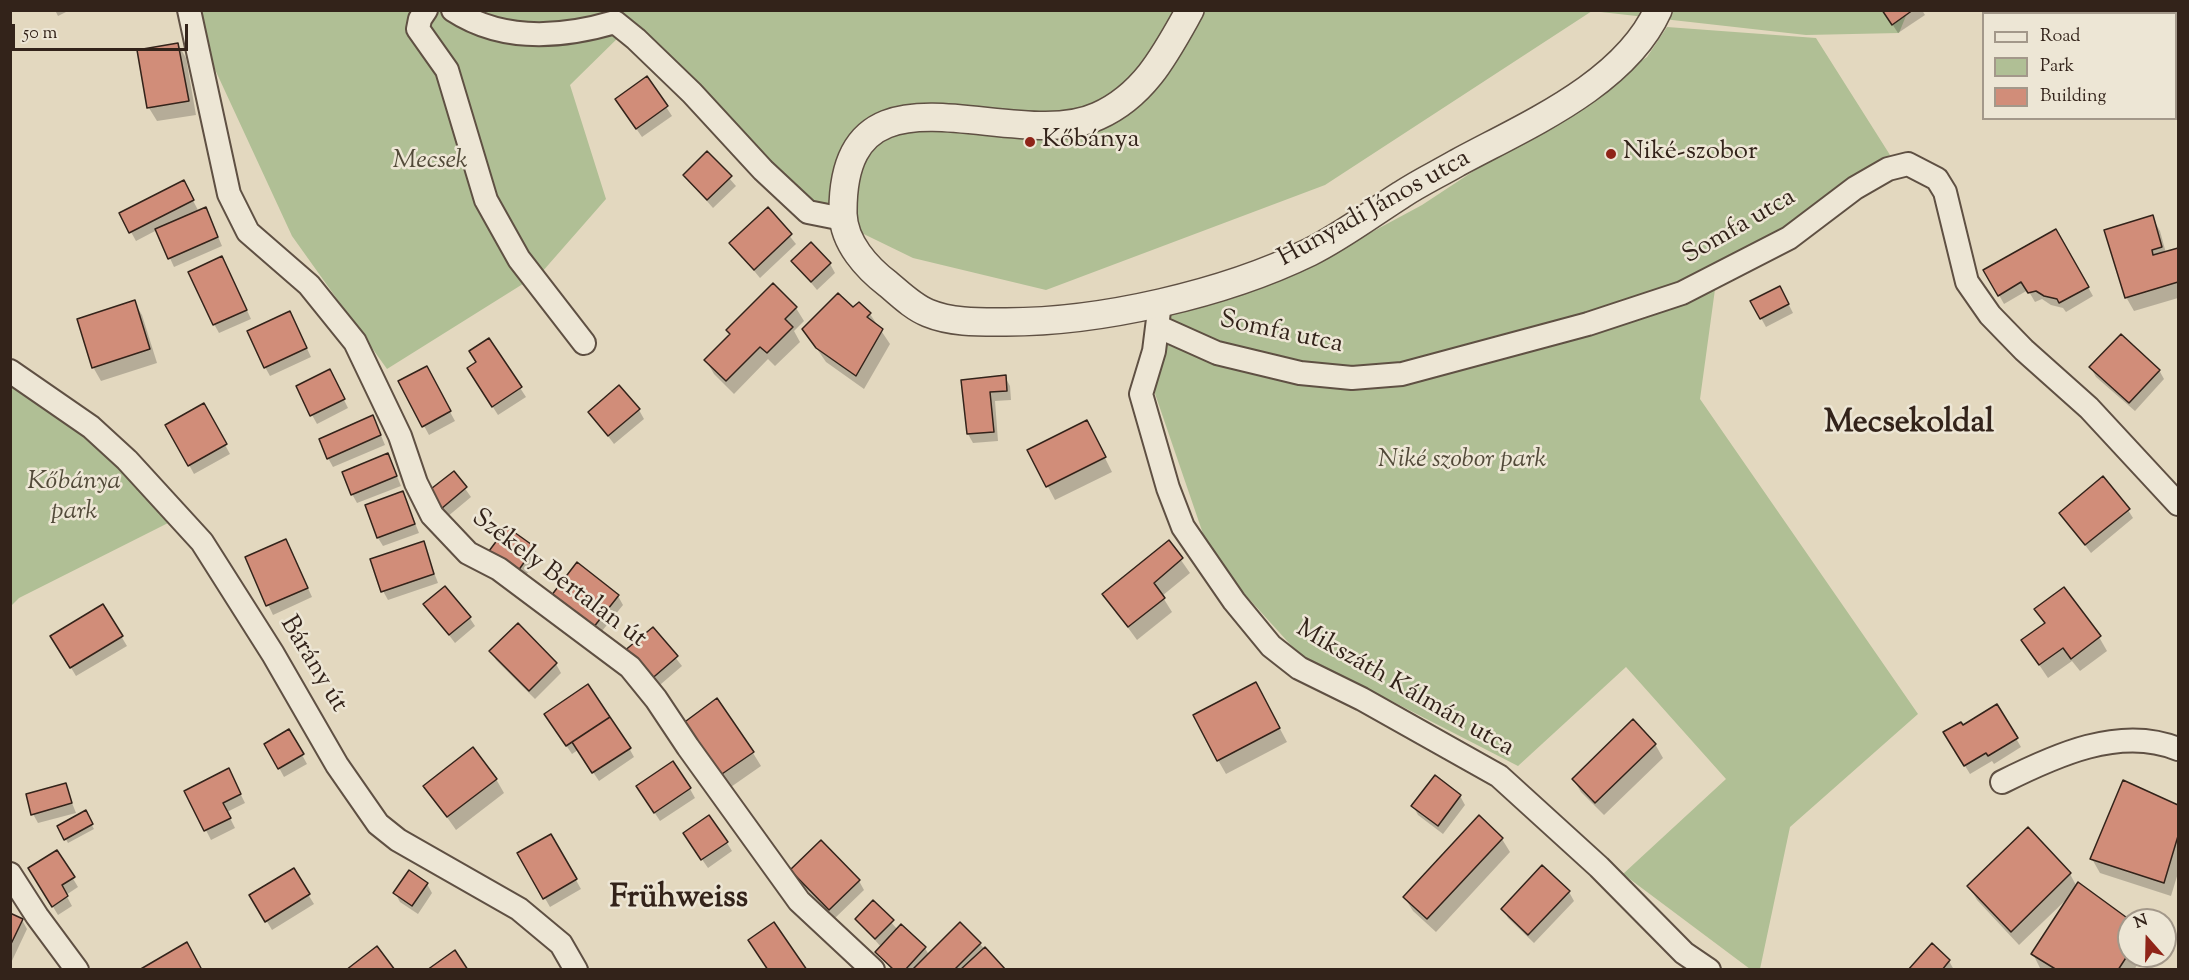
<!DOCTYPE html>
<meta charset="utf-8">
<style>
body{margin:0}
#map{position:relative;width:2189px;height:980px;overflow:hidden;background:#e3d8bf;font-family:"Sorts Mill Goudy",serif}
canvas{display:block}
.frame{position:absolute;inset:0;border:12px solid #33231a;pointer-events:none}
.legend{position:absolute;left:1982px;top:12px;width:195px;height:108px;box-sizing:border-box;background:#ede6d5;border:2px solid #a3988a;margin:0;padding:8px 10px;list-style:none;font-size:18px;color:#33231a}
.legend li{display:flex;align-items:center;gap:12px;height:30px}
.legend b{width:30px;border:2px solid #a3988a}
.north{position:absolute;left:2117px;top:908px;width:60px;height:60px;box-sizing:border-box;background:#ede6d5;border:2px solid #a3988a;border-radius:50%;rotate:340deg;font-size:16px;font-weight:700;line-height:24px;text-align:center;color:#33231a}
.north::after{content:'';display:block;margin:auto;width:21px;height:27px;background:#8f2418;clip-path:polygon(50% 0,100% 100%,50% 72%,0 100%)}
.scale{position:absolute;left:12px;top:24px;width:176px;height:27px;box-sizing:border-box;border:3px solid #33231a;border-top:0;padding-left:8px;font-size:18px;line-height:21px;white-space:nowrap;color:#33231a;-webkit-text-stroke:4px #ede6d5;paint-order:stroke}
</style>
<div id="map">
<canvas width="2189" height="980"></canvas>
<div class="frame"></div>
<ul class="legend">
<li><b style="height:8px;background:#ede6d5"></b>Road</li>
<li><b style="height:16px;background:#b0bf95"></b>Park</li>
<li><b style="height:16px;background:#d18d79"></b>Building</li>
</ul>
<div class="north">N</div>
<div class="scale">50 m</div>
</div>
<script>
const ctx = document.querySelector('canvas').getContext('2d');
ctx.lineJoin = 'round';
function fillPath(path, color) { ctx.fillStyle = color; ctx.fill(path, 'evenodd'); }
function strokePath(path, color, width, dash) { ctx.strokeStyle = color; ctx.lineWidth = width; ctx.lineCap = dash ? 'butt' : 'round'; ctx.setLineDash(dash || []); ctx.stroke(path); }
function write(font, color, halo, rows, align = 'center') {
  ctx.font = font + ' "Sorts Mill Goudy",serif'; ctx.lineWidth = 5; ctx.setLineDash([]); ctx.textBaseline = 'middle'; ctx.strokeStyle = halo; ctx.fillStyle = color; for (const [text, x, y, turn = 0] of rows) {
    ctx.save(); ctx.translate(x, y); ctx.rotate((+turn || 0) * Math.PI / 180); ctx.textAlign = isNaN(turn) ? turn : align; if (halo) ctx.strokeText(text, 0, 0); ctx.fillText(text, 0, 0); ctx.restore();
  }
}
const green = new Path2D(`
 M 188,11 L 1908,11 L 1899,33 L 1806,35 L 1592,11 L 1325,185 L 1046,290 L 913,258 L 800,203 L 625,31 L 570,85 L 606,199 L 542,272 L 387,369 L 292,236 Z
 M 1667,27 L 1816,38 L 1890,155 L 1716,282 L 1700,399 L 1918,714 L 1790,827 L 1760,969 L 1750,969 L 1623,874 L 1726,779 L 1626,667 L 1518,766 L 1298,653 L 1211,557 L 1152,385 L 1165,312 L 1294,274 L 1422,205 L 1647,57 Z
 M 11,371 L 180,517 L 19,598 L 11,606 Z`);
const shadow = new Path2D(`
 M 55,10 L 70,10 L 58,16 Z
 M 1883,10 L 1922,10 L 1925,15 L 1898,33 Z
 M 178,44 L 186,58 L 196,115 L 157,121 L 149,108 L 139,52 Z
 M 2178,54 L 2178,107 L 2176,101 Z
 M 647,78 L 672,116 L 642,137 L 622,108 Z
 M 707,153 L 736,186 L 713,208 L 684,175 Z
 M 188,191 L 199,212 L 210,218 L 222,246 L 174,267 L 157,230 L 136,241 L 121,214 Z
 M 768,209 L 796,244 L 760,278 L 731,243 Z
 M 2152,217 L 2160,231 L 2166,253 L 2178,249 L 2178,298 L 2134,311 L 2126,297 Z
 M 2056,231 L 2093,296 L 2066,312 L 2063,308 L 2051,305 L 2042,299 L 2035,302 L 2028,290 L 2004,304 L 1985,270 Z
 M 793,261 L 830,264 L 835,273 L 817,290 Z
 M 227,267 L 251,319 L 219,333 L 214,324 Z
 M 1785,297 L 1793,313 L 1766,327 L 1752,302 Z
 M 134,302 L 142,315 L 157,363 L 101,381 L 93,367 Z
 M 796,308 L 804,321 L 794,331 L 800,342 L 775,366 L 768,359 L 734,394 L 714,374 L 706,360 L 731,336 L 728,331 Z
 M 854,309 L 870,314 L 890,344 L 864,389 L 826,362 L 804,330 Z
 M 294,321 L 311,357 L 270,376 L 265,367 Z
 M 489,340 L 526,397 L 498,415 L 474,378 Z
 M 426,368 L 455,421 L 429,435 L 400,382 Z
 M 2091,368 L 2159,370 L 2164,379 L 2135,411 L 2096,377 Z
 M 1005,377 L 1010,386 L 1011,400 L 995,401 L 998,441 L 973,443 L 968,434 L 963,381 Z
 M 334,380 L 348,408 L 317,424 L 312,415 Z
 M 203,405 L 230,454 L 194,474 L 167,425 Z
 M 639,410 L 644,419 L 614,444 L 590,412 Z
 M 377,426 L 385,445 L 333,467 L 328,458 Z
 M 1094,436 L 1112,472 L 1055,500 L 1029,451 Z
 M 392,464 L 401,486 L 357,503 L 352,494 Z
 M 454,473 L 471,497 L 447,517 L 429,492 Z
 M 403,493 L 419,533 L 383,546 L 378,538 Z
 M 2128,510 L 2133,518 L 2091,553 L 2061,513 Z
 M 286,540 L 312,597 L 273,615 L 246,558 Z
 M 423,543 L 438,583 L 388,600 L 383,591 Z
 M 1169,543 L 1190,573 L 1162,596 L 1172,612 L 1137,640 L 1104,595 Z
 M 534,548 L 539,557 L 523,579 L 496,560 Z
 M 553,596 L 618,596 L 623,605 L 598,636 Z
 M 425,604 L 469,617 L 475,626 L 455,643 Z
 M 103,606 L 127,646 L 76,676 L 52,636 Z
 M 2036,609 L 2099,637 L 2107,651 L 2080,671 L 2072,661 L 2048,678 L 2023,641 L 2045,624 Z
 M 518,625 L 556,664 L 561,673 L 535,699 L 496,660 L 491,651 Z
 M 653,629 L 682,666 L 654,690 L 630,662 Z
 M 1263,697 L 1287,742 L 1226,774 L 1218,760 Z
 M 1997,706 L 2021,747 L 1994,764 L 1992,761 L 1970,774 L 1945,733 L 1962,727 Z
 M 551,723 L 629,748 L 634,757 L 599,781 L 578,750 L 572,754 Z
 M 289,731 L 307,764 L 284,777 L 266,744 Z
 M 692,738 L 753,753 L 761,766 L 728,789 Z
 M 1655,744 L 1663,758 L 1604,815 L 1581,792 L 1573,779 Z
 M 1435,777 L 1460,796 L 1465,805 L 1443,834 L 1418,815 L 1413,806 Z
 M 233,779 L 245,803 L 227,812 L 235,828 L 211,840 L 186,791 Z
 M 496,779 L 504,793 L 456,830 L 425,786 Z
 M 2124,782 L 2178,807 L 2178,873 L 2171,896 L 2100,873 L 2092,859 Z
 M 65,785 L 76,813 L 38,823 L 33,814 Z
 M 690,789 L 695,798 L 660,821 L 643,795 Z
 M 85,813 L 94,829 L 68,843 L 59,827 Z
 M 2028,829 L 2070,874 L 2077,887 L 2129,921 L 2129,956 L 2143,956 L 2134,970 L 2040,968 L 2033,954 L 2070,896 L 2019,945 L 1977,900 L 1969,886 Z
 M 551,836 L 581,889 L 550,907 L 519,853 Z
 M 1502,839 L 1510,852 L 1436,932 L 1413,911 L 1405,898 Z
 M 690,842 L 727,843 L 732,851 L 708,868 Z
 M 821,843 L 859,881 L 864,890 L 835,918 L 797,880 L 792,871 Z
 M 57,852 L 78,887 L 66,895 L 72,906 L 58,915 L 30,869 Z
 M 293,870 L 314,904 L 272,930 L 251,895 Z
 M 427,884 L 432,893 L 418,914 L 400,902 L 395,893 Z
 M 1569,892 L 1574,901 L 1534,943 L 1508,918 L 1503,909 Z
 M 873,902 L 898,930 L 925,948 L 929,955 L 980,944 L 1004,970 L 892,970 L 877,952 L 881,947 L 857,919 Z
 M 10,915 L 22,920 L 27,929 L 10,965 Z
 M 1949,961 L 1954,970 L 1911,970 Z`);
const building = new Path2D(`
 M 1882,10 L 1913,10 L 1892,25 Z
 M 178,43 L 189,101 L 147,108 L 137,50 Z
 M 2178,52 L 2178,109 L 2176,53 Z
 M 647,76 L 668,106 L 636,129 L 615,99 Z
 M 707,151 L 732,176 L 707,200 L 683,175 Z
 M 184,180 L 194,200 L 129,233 L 119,213 Z
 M 206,207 L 218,237 L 168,259 L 155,229 Z
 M 768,207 L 792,234 L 754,270 L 729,243 Z
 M 2153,215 L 2162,247 L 2152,250 L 2153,255 L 2178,248 L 2178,282 L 2125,298 L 2104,230 Z
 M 2056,229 L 2089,287 L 2059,303 L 2057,299 L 2044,296 L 2036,291 L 2028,293 L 2021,282 L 1998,296 L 1983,270 Z
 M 811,242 L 831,263 L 811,282 L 791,261 Z
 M 222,256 L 247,310 L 213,325 L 188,272 Z
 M 773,283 L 797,307 L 785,319 L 793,327 L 767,353 L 760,347 L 726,381 L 704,360 L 730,334 L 726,330 Z
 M 1780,286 L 1789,304 L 1760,319 L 1750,301 Z
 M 838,293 L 853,307 L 859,302 L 871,313 L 867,317 L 883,329 L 856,376 L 816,348 L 802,329 Z
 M 135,300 L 150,349 L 92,368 L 77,319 Z
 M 290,311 L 307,348 L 264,368 L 247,331 Z
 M 2121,334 L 2160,370 L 2129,403 L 2089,367 Z
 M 489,338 L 522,387 L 492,407 L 467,368 L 476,362 L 469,351 Z
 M 427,366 L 451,411 L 422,427 L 398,381 Z
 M 330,369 L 345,399 L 310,416 L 296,386 Z
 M 1006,375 L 1007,391 L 990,392 L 994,432 L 967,434 L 961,380 Z
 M 619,385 L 640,409 L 608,436 L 588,412 Z
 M 204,403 L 227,444 L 188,466 L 165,425 Z
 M 373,415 L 381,435 L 327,459 L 319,439 Z
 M 1087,420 L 1106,457 L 1046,487 L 1027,450 Z
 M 388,453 L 397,476 L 351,495 L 342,472 Z
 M 454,471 L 467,487 L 441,509 L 427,492 Z
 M 2103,476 L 2130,509 L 2085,545 L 2059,513 Z
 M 403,491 L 415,524 L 377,538 L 365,505 Z
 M 507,527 L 535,547 L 518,571 L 489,551 Z
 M 286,539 L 308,588 L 266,606 L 245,557 Z
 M 1169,540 L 1183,558 L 1154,583 L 1165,598 L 1128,627 L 1102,594 Z
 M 424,541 L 434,574 L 381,592 L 370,559 Z
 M 577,562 L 619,595 L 593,628 L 551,596 Z
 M 445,586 L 471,617 L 449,635 L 423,604 Z
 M 2064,587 L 2101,636 L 2071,659 L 2063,648 L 2039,665 L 2021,640 L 2045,623 L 2034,609 Z
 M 103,604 L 123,636 L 70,668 L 50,636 Z
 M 518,623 L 557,663 L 529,691 L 489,651 Z
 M 653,627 L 678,656 L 648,682 L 623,652 Z
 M 1256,682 L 1280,728 L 1217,761 L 1193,715 Z
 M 588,684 L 610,717 L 566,746 L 544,714 Z
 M 717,698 L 754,752 L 719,776 L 682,724 Z
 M 1997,704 L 2018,738 L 1988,756 L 1986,753 L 1964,766 L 1943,732 L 1961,722 L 1963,725 Z
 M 610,717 L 631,748 L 592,773 L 572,742 Z
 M 1633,719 L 1656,744 L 1595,803 L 1572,779 Z
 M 289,729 L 304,754 L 278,769 L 264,744 Z
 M 473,747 L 497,779 L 447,817 L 423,786 Z
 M 673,761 L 691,788 L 654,813 L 636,786 Z
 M 229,768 L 241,794 L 223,803 L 231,818 L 204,831 L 184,791 Z
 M 1435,775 L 1461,795 L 1438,826 L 1411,806 Z
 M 2123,780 L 2178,805 L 2178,836 L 2164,883 L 2090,859 Z
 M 66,783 L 72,803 L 31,815 L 26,794 Z
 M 86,810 L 93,824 L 64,840 L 57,826 Z
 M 709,815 L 728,842 L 701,860 L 683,833 Z
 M 1479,815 L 1503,838 L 1427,919 L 1403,897 Z
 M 2028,827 L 2071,873 L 2011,932 L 1967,886 Z
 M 551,834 L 577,879 L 543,899 L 517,853 Z
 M 821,840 L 860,880 L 829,910 L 790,870 Z
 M 57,850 L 75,877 L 62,885 L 68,896 L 52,907 L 28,868 Z
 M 1542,865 L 1570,891 L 1528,935 L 1501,909 Z
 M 294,868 L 310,894 L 265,922 L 249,895 Z
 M 409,870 L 428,883 L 412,906 L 393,893 Z
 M 2078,882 L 2130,920 L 2129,953 L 2118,970 L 2057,970 L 2031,954 Z
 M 873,900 L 894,920 L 875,939 L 855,919 Z
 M 10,913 L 23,919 L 10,946 Z
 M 774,922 L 807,970 L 768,970 L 748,940 Z
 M 960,922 L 981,943 L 954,970 L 912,970 Z
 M 901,924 L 926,947 L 905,970 L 894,970 L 875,952 Z
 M 187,942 L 202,970 L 139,970 Z
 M 1932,943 L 1950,960 L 1942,970 L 1908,970 Z
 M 377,946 L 395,970 L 346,970 Z
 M 985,947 L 1006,970 L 960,970 Z
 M 455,950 L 468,970 L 427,970 Z`);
const minor = new Path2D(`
 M 189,10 L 229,194 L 248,232 L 309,285 L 355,342 L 400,436 L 416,483 L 432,515 L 468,553 L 499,569 L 630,667 L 656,699 L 688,747 L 799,901 L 873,970
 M 426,10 L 420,19 L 418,29 L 447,70 L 486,200 L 519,259 L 584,343
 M 453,10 C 502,42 561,38 615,22 L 636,39 L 692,93 L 763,170 L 808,212 L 843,219
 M 1159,311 L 1154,351 L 1141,394 L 1168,488 L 1183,527 L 1234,601 L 1271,646 L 1299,668 L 1362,699 L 1499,776 L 1599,867 L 1684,953 L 1709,970
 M 1159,327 L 1217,353 L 1300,373 L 1352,378 L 1402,374 L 1588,324 L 1682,293 L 1789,238 L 1855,188 L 1888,169 L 1908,164 L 1937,179 L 1945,192 L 1967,282 L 1990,315 L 2024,350 L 2089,408 L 2178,504
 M 10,371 L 91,427 L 127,460 L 202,542 L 273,654 L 337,765 L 378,824 L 398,840 L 519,909 L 561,944 L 576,970
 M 2002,782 C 2054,756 2120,725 2178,749
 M 10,874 L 37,916 L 77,970`);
const tertiary = new Path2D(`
 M 1190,10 C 1166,53 1145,95 1098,116 C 1011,156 841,47 843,214 C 844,243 867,268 888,284 C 900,294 913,307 928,313 C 952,323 981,322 1006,322 C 1101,322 1224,294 1310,252 C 1342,236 1371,214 1401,195 C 1419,183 1438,174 1457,163 C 1525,126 1624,85 1658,10`);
const markers = [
 [1030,142,6,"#8f2418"],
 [1611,154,6,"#8f2418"]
];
const poiNames = [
 ["Kőbánya",1042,142],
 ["Niké-szobor",1623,154]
];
const parkNames = [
 ["Mecsek",430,163],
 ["Niké szobor park",1462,462],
 ["Kőbánya",74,484],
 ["park",74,514]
];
const streetNames = [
 ["Hunyadi János utca",1375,210,-29],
 ["Somfa utca",1740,228,-30],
 ["Somfa utca",1281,334,12],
 ["Székely Bertalan út",558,580,37],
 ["Bárány út",312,665,59],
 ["Mikszáth Kálmán utca",1404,690,30]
];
const districtNames = [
 ["Mecsekoldal",1909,426],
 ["Frühweiss",679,901]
];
fillPath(green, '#b0bf95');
fillPath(shadow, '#0003');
fillPath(building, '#d18d79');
strokePath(building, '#33231a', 1.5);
strokePath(minor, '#5f5043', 26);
strokePath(tertiary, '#5f5043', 30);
strokePath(minor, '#ede6d5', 22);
strokePath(tertiary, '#ede6d5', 27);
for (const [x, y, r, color] of markers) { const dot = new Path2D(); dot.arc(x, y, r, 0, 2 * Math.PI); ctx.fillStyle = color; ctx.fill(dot); strokePath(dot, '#ede6d5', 2); }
write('26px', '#33231a', '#ede6d5', poiNames, 'left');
write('italic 26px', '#524a39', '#ede6d5', parkNames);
write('26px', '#33231a', '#ede6d5', streetNames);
write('bold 32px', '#33231a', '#ede6d5', districtNames);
</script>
